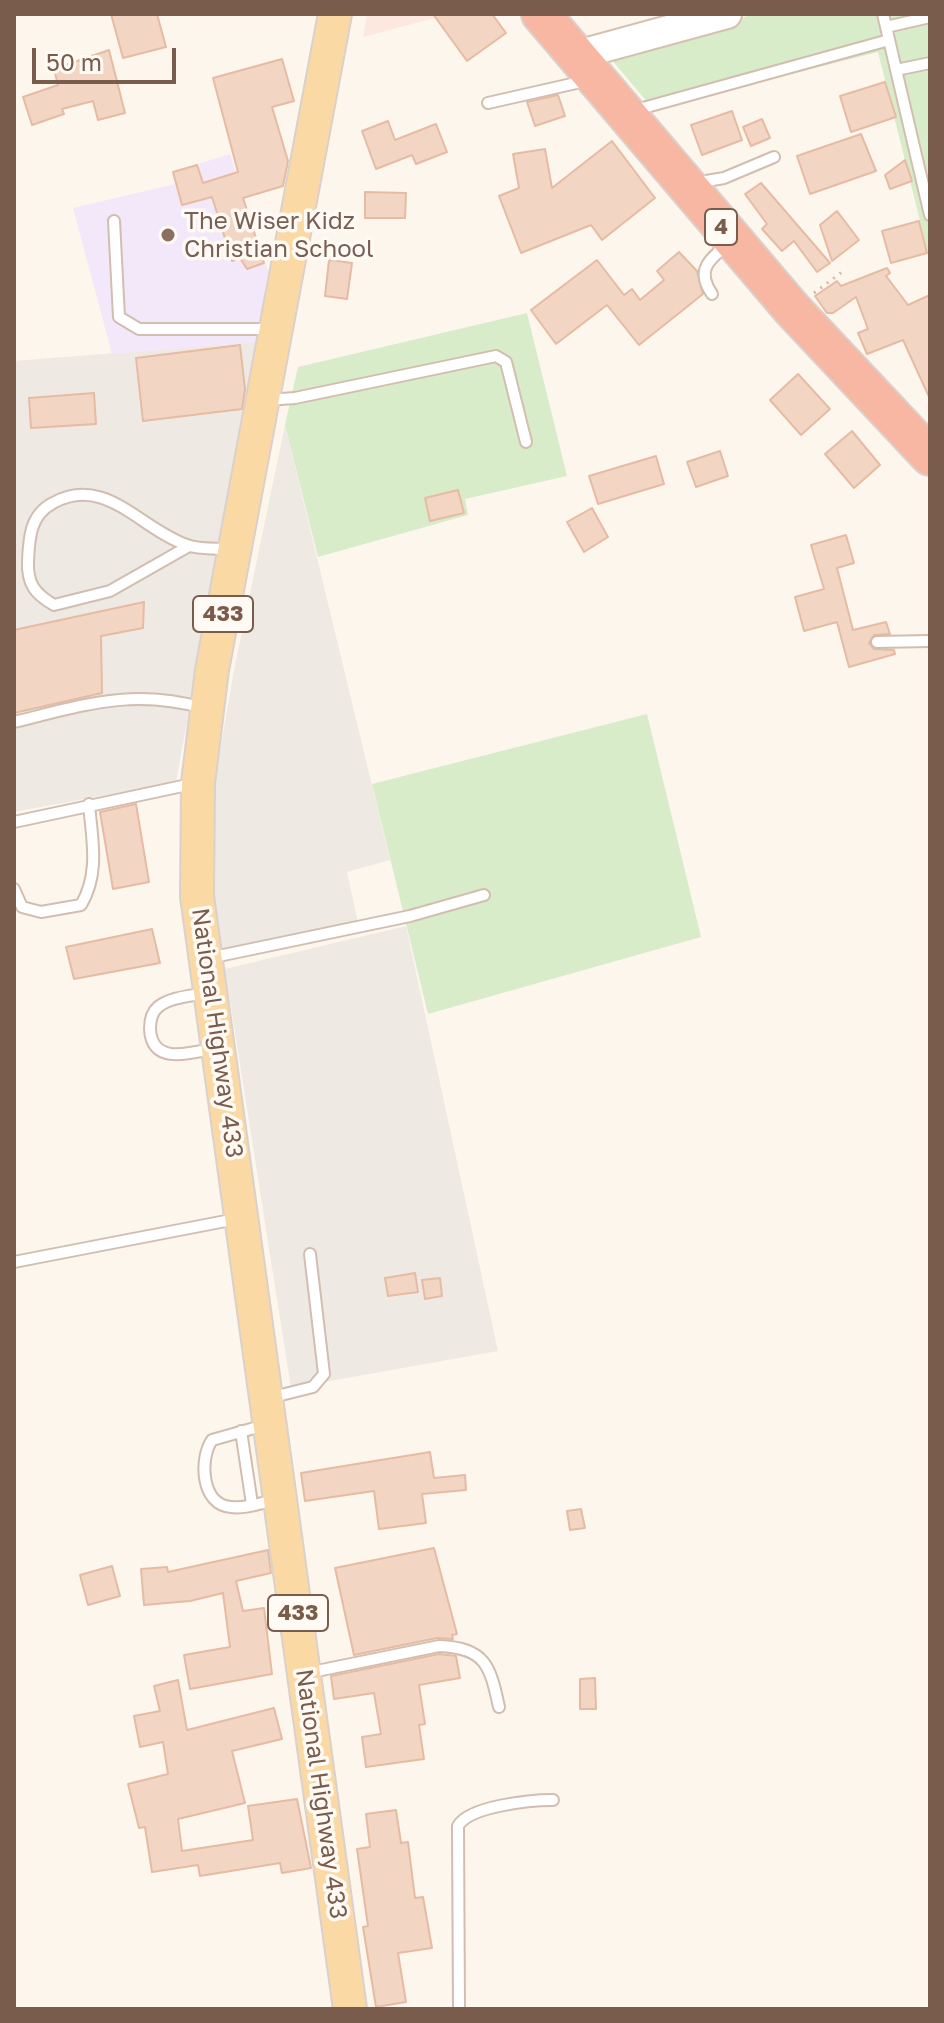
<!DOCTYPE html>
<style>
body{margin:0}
#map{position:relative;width:944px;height:2023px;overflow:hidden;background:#fdf6ec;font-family:"Golos Text",sans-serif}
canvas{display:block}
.frame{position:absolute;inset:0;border:16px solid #7a5c4d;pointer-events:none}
.scale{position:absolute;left:32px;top:48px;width:144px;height:36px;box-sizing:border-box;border:4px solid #7a5c4d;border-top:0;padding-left:10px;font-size:24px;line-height:28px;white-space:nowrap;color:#7a5c4d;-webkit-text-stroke:6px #fffaf3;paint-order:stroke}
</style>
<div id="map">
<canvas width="944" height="2023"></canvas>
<div class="frame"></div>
<div class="scale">50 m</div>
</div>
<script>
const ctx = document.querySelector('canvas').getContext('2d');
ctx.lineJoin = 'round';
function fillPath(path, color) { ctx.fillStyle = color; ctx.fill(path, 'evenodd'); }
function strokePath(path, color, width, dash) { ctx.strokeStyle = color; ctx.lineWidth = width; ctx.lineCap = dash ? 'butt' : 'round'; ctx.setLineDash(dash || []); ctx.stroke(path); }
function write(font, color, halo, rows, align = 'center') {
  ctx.font = font + ' "Golos Text",sans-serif'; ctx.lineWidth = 7; ctx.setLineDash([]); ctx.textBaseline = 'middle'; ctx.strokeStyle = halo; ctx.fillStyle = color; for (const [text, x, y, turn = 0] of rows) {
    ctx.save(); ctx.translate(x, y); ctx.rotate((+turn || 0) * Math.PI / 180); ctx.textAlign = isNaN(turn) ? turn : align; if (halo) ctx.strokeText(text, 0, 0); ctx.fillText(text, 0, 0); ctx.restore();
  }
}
const commercial = new Path2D(`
 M 367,14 L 450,14 L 363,37 Z`);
const industrial = new Path2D(`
 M 256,342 L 176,782 L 14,812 L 14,361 Z
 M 285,425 L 390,860 L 347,872 L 358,923 L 222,950 L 211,879 L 215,781 L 233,675 Z
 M 406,926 L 498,1351 L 291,1388 L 225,969 Z`);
const education = new Path2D(`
 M 230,154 L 268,271 L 256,342 L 112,354 L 73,208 L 175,184 L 172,172 Z`);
const green = new Path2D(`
 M 756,14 L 930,14 L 930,261 L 878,52 L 653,109 L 606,53 Z
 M 527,313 L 567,476 L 465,499 L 468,515 L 318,557 L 285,425 L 298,367 Z
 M 647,714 L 701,937 L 428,1014 L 372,784 Z`);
const building = new Path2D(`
 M 111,14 L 157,14 L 166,47 L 123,58 Z
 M 433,14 L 492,14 L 506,33 L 467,61 Z
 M 109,50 L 125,113 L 98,120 L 93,101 L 62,109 L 64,114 L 32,125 L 23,97 L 58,85 L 54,69 Z
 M 282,59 L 294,101 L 272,107 L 288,161 L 283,186 L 243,198 L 264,263 L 247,269 L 240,258 L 232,261 L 212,197 L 182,205 L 173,172 L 197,165 L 203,183 L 238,172 L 213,78 Z
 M 885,82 L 896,117 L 851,132 L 840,96 Z
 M 558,95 L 565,116 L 535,126 L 527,102 Z
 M 732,111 L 742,140 L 702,155 L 691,125 Z
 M 762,119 L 770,138 L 751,146 L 743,127 Z
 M 388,121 L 395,140 L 436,124 L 447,152 L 416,164 L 412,155 L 376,169 L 362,131 Z
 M 861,134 L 876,171 L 810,194 L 797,156 Z
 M 612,141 L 655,198 L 602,240 L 591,225 L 521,253 L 499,196 L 519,188 L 513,154 L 545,149 L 552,188 Z
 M 905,160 L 912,181 L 890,189 L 885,175 Z
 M 761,183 L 830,263 L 817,272 L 794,241 L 782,251 L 762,229 L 767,224 L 745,194 Z
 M 365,192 L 406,193 L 405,218 L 365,218 Z
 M 837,211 L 859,240 L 832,261 L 820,225 Z
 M 919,221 L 927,253 L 891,263 L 882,231 Z
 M 679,252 L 697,271 L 703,294 L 639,345 L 607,305 L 556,344 L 531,310 L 597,260 L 624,295 L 632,289 L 640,300 L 664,280 L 657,271 Z
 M 329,260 L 352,263 L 347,299 L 325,296 Z
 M 887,268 L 890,273 L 886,276 L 908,305 L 930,295 L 930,399 L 903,340 L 867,354 L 858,333 L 868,329 L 856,297 L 833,313 L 827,313 L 815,296 L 837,281 L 841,286 Z
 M 240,345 L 245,389 L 242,409 L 143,421 L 136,358 Z
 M 798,374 L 830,409 L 801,435 L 770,400 Z
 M 94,393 L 96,424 L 31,428 L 29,398 Z
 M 852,431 L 880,465 L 854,488 L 825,454 Z
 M 720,451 L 728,476 L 696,487 L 687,462 Z
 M 656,456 L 664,484 L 598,504 L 589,476 Z
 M 458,490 L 464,513 L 430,521 L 425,498 Z
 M 592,508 L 608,537 L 584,552 L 567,522 Z
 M 846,535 L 854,563 L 837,568 L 853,630 L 886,622 L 890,634 L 874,635 L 869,643 L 874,649 L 894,650 L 895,654 L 849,667 L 837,622 L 804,631 L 795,597 L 824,589 L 811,545 Z
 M 144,602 L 143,628 L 101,636 L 102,693 L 14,713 L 14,630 Z
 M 136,804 L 149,882 L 113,889 L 100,812 Z
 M 152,929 L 160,963 L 74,979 L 66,947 Z
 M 415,1273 L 418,1292 L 388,1296 L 385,1278 Z
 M 440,1278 L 442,1296 L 425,1299 L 422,1280 Z
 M 430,1452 L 434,1478 L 465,1475 L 466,1490 L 422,1494 L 426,1523 L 379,1529 L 374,1491 L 305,1501 L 301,1473 Z
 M 581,1509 L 585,1528 L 570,1530 L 567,1511 Z
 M 434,1548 L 457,1634 L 452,1635 L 453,1639 L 437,1638 L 354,1655 L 335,1568 Z
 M 268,1550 L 271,1573 L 236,1581 L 243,1611 L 264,1608 L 272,1674 L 190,1689 L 184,1655 L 230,1647 L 223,1593 L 190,1601 L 144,1605 L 141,1569 L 167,1567 L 168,1572 Z
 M 112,1566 L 120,1596 L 88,1605 L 80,1575 Z
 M 439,1654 L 456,1656 L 460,1678 L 419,1685 L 425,1724 L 419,1725 L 424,1759 L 366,1767 L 362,1737 L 381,1734 L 374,1693 L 334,1699 L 331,1676 Z
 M 595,1678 L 596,1709 L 580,1709 L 580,1679 Z
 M 178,1680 L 187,1730 L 274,1708 L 282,1739 L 232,1751 L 245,1803 L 178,1819 L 182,1851 L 253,1840 L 248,1806 L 297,1799 L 311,1868 L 282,1873 L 280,1863 L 200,1876 L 198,1865 L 152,1872 L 145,1827 L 139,1828 L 128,1784 L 168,1774 L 163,1742 L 140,1747 L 134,1716 L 160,1711 L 154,1686 Z
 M 396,1810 L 401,1843 L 408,1842 L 415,1898 L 423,1897 L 432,1948 L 398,1953 L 406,2002 L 376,2007 L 363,1927 L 368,1926 L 357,1849 L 370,1847 L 366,1814 Z`);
const path = new Path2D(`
 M 814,293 L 842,272`);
const lane = new Path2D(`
 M 883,14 L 930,215
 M 886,27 L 930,17
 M 896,70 L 930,63
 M 488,103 L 585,81
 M 632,111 L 889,40
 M 695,183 L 724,178 L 774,157
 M 114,221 L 119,317 L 139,329 L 272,329
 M 712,294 C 696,271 708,260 727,245
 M 267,400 L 295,398 L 496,356 L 506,362 L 526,442
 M 189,546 L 110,591 L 54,605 C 35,594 27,584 28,561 C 29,538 30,515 53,503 C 105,474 140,529 187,545 C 199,550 216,548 230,549
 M 877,642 L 930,641
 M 14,722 C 85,705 131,688 204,708
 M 14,822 L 192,784
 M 14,889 L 22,907 L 41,912 L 81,905 C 100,873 92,840 89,804
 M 209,958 L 410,916 L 484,895
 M 206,993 C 191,996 170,997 158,1007 C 152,1012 150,1021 150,1029 C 152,1066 191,1053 215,1048
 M 14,1262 L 236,1219
 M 269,1398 L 313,1387 L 324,1374 L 310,1254
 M 265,1425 L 212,1440 C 199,1459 201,1505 231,1507 C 245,1509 261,1503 275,1500
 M 241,1431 L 252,1504
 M 307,1673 L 439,1646 C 486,1648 490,1666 499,1707
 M 459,2009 L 458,1826 C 469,1806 531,1800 553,1800`);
const secondary = new Path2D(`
 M 577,55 L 727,14`);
const primary = new Path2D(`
 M 335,14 L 212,670 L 198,783 L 197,896 L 350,2009`);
const highway = new Path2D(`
 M 541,14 L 792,309 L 930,456`);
const markers = [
 [168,235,8,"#8d6e63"]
];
const shields = [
 [721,227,32],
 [223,614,60],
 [298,1613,60]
];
const shieldNames = [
 ["4",721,227],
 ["433",223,614],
 ["433",298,1613]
];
const educationNames = [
 ["The Wiser Kidz",184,221],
 ["Christian School",184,249]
];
const streetNames = [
 ["National Highway 433",217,1033,82],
 ["National Highway 433",321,1794,82]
];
fillPath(commercial, '#fde8e0');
fillPath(industrial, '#efe9e4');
fillPath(education, '#f3e8fa');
fillPath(green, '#d8ecc9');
fillPath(building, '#f3d5c3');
strokePath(building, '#e6bba3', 2);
strokePath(lane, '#d1beb0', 14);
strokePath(secondary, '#d6c0b0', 32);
strokePath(primary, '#dad1cd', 36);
strokePath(highway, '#dad1cd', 42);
strokePath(path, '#d9b8a5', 3, [2, 6]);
strokePath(lane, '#fff', 10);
strokePath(secondary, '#fff', 28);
strokePath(primary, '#fbd9a5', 32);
strokePath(highway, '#f7b7a3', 38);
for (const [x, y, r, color] of markers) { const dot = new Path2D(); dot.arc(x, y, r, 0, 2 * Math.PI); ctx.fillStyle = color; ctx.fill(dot); strokePath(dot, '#fffaf3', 3); }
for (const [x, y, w] of shields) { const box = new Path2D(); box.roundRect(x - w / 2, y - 18, w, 36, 6); ctx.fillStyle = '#fffaf3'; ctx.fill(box); strokePath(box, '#7a5c4d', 2); }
write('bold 22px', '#7a5c4d', null, shieldNames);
write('24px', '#785e54', '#fffaf3', educationNames, 'left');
write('24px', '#7a5c4d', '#fffaf3', streetNames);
</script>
